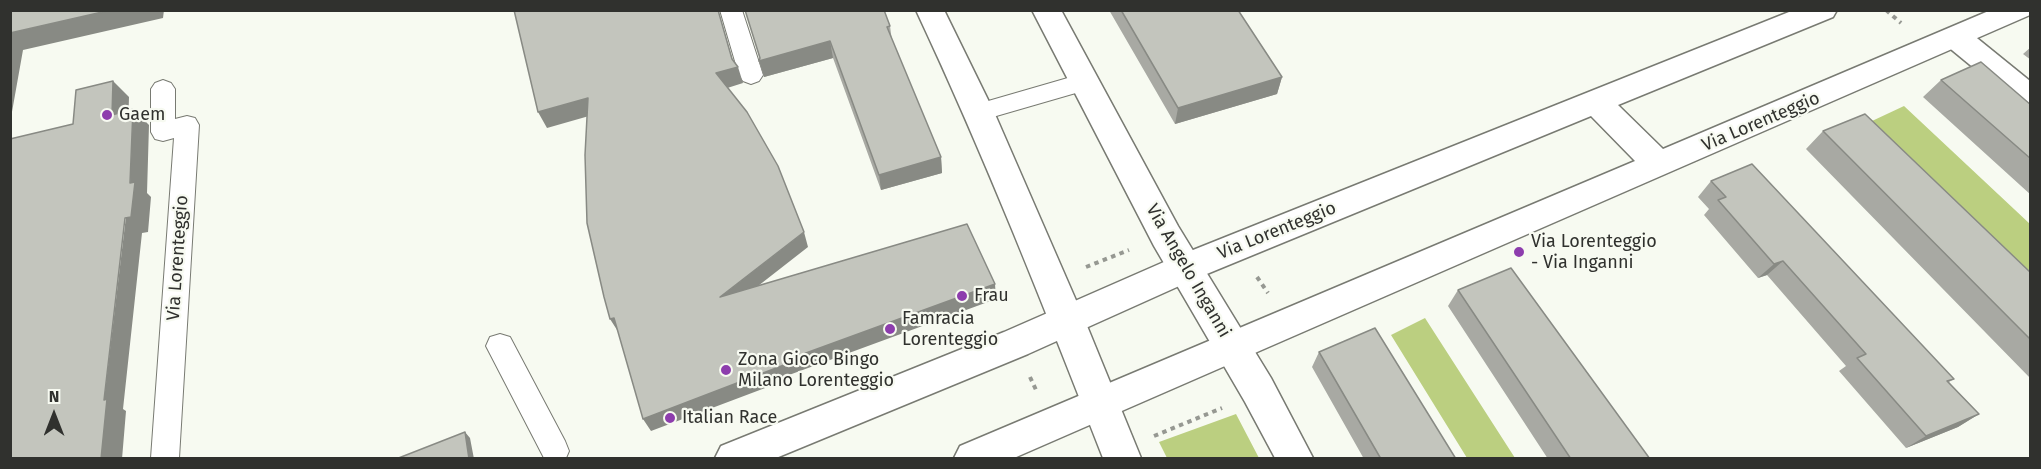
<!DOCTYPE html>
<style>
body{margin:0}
#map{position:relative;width:2041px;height:469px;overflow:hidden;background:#f7faf1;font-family:"Fira Sans",sans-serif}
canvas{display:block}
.frame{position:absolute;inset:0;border:12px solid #30312e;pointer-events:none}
.north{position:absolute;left:24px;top:385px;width:60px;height:60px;-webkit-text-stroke:4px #f7faf1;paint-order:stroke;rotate:0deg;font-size:16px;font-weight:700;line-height:24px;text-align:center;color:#30312e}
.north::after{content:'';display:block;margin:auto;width:21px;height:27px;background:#30312e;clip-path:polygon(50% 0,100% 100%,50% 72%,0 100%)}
</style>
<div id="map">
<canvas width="2041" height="469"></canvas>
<div class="frame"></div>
<div class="north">N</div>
</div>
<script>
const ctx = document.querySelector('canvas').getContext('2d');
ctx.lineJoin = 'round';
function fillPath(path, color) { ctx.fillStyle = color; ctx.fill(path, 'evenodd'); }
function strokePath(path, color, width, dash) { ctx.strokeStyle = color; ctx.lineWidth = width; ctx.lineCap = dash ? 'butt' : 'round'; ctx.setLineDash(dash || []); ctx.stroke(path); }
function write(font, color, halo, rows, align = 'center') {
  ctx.font = font + ' "Fira Sans",sans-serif'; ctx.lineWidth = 4.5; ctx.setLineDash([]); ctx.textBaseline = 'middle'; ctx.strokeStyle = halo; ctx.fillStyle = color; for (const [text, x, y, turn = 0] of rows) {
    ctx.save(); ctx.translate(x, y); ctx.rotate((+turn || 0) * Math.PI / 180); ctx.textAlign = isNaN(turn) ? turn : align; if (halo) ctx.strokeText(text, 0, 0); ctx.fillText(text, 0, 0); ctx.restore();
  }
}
const green = new Path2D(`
 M 1904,106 L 2030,224 L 2030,274 L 1872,121 Z
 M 1425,318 L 1515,458 L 1467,458 L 1391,335 Z
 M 1236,414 L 1259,458 L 1167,458 L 1159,442 Z`);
const path = new Path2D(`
 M 1886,10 L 1901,23
 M 1086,267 L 1129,250
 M 1257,277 L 1268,293
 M 1030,377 L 1037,392
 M 1154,436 L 1222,408`);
const service = new Path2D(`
 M 720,10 L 742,10 L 763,75 L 759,81 L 751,84 L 743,81 L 739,75 Z
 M 1085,73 L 1093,76 L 1097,82 L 1093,88 L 979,121 L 971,118 L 967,112 L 971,106 Z
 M 163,80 L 171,83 L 175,89 L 175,119 L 187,116 L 195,118 L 199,125 L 179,458 L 151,458 L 174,138 L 163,141 L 155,139 L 151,132 L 151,89 L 155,83 Z
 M 500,334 L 510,337 L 565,441 L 569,451 L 566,458 L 544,458 L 486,346 L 490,337 Z`);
const minor = new Path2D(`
 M 1957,27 L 1967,30 L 2030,81 L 2030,108 L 2019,105 L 1947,46 L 1942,38 L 1947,30 Z`);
const tertiary = new Path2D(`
 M 916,10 L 944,10 L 994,112 L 1085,321 L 1141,458 L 1103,458 C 1044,307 985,157 916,10 Z
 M 1032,10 L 1061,10 L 1178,226 L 1271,378 L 1313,458 L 1275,458 L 1245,402 L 1154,246 Z`);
const primary = new Path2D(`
 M 1794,10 L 1837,10 L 1833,17 L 1618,105 L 1663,149 L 1991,10 L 2030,10 L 2030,15 L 1014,458 L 954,458 L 960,446 L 1635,161 L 1591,116 L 1197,278 L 1028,354 L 776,458 L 715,458 L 721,446 L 1004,332 L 1173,258 Z`);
const wall = new Path2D(`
 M 745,10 L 884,10 L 890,26 L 892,41 L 941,157 L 942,173 L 881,190 L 833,58 L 764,77 L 759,61 L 760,59 Z
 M 1109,10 L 1238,10 L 1282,77 L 1277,94 L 1175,124 Z
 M 2031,47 L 2031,60 L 2023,54 Z
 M 1941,80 L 2031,105 L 2031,195 L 1923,97 Z
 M 1823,131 L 2031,273 L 2031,379 L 1806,149 Z
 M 1711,181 L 1954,379 L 1949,382 L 1979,414 L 1958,427 L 1906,448 L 1839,371 L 1846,366 L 1767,275 L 1758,278 L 1704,215 L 1709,209 L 1698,197 Z
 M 1458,290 L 1650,459 L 1548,459 L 1448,306 Z
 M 1319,352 L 1456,459 L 1364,459 L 1312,367 Z`);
const shadedWall = new Path2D(`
 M 111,10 L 164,10 L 163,18 L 23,50 L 10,123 L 10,33 Z
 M 718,10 L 735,68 L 738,67 L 743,83 L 721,90 L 716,73 Z
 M 830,41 L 833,58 L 764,77 L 759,61 Z
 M 1282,77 L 1277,94 L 1175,124 L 1178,108 Z
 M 113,81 L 129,97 L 128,130 L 112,115 Z
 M 588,98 L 596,114 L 547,128 L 538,112 Z
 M 133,109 L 149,125 L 147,193 L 151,197 L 148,232 L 142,233 L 123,409 L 126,411 L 122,459 L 101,459 L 104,400 L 130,183 Z
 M 941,157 L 942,173 L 881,190 L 879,175 Z
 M 804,232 L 808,247 L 726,311 L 720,297 Z
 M 1783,261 L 1767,275 L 1758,278 L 1774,264 Z
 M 995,284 L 996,299 L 789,375 L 789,379 L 651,431 L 643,419 L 784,361 Z
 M 614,318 L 619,333 L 610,319 Z
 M 1979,414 L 1958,427 L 1906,448 L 1926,436 Z
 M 465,432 L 470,438 L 474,459 L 469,459 Z`);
const building = new Path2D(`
 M 10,10 L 111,10 L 10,33 Z
 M 514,10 L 718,10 L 732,59 L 738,67 L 716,73 L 747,112 L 778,166 L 804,232 L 720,297 L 967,224 L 995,284 L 784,361 L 784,365 L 643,419 L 614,318 L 610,319 L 604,297 L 587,223 L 585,155 L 588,98 L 538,112 Z
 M 745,10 L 884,10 L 890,26 L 887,27 L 941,157 L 879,175 L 830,41 L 759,61 L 760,58 Z
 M 1121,10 L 1238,10 L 1282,77 L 1178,108 Z
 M 1981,62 L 2031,105 L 2031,159 L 1941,80 Z
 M 113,81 L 112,115 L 133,109 L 130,183 L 135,182 L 131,217 L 125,218 L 104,400 L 107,399 L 101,459 L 10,459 L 10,139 L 73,124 L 76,90 Z
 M 1865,114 L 2031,273 L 2031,340 L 1823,131 Z
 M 1752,164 L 1954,379 L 1947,381 L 1979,414 L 1926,436 L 1857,358 L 1866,354 L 1783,261 L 1774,264 L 1718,200 L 1726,197 L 1711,181 Z
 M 1511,268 L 1650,459 L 1571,459 L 1458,290 Z
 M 1375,328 L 1456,459 L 1381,459 L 1319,352 Z
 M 465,432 L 469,459 L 396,459 Z`);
const markers = [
 [107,115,6,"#8d3dad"],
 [1519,252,6,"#8d3dad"],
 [962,296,6,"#8d3dad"],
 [890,329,6,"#8d3dad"],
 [726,370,6,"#8d3dad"],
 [670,418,6,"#8d3dad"]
];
const poiNames = [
 ["Gaem",119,115],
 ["Via Lorenteggio",1531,242],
 ["- Via Inganni",1531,263],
 ["Frau",974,296],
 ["Famracia",902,319],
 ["Lorenteggio",902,340],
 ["Zona Gioco Bingo",738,360],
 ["Milano Lorenteggio",738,381],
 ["Italian Race",682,418]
];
const streetNames = [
 ["Via Lorenteggio",1761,122,-23],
 ["Via Lorenteggio",1277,231,-22],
 ["Via Lorenteggio",178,258,-86],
 ["Via Angelo Inganni",1188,271,60]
];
fillPath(green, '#bbcf80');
strokePath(service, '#787a72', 2);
strokePath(minor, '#787a72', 3);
strokePath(tertiary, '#787a72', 3);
strokePath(primary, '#787a72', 3);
strokePath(path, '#969892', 4, [4.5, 4.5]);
fillPath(service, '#fff');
fillPath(minor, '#fff');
fillPath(tertiary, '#fff');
fillPath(primary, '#fff');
fillPath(wall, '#a8a9a3');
fillPath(shadedWall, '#888a84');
fillPath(building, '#c3c5bd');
strokePath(building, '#888a84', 1.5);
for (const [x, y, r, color] of markers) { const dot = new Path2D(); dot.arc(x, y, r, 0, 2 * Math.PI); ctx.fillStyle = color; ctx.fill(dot); strokePath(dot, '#f7faf1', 2); }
write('18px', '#30312e', '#f7faf1', poiNames, 'left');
write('18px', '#30312e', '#f7faf1', streetNames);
</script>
